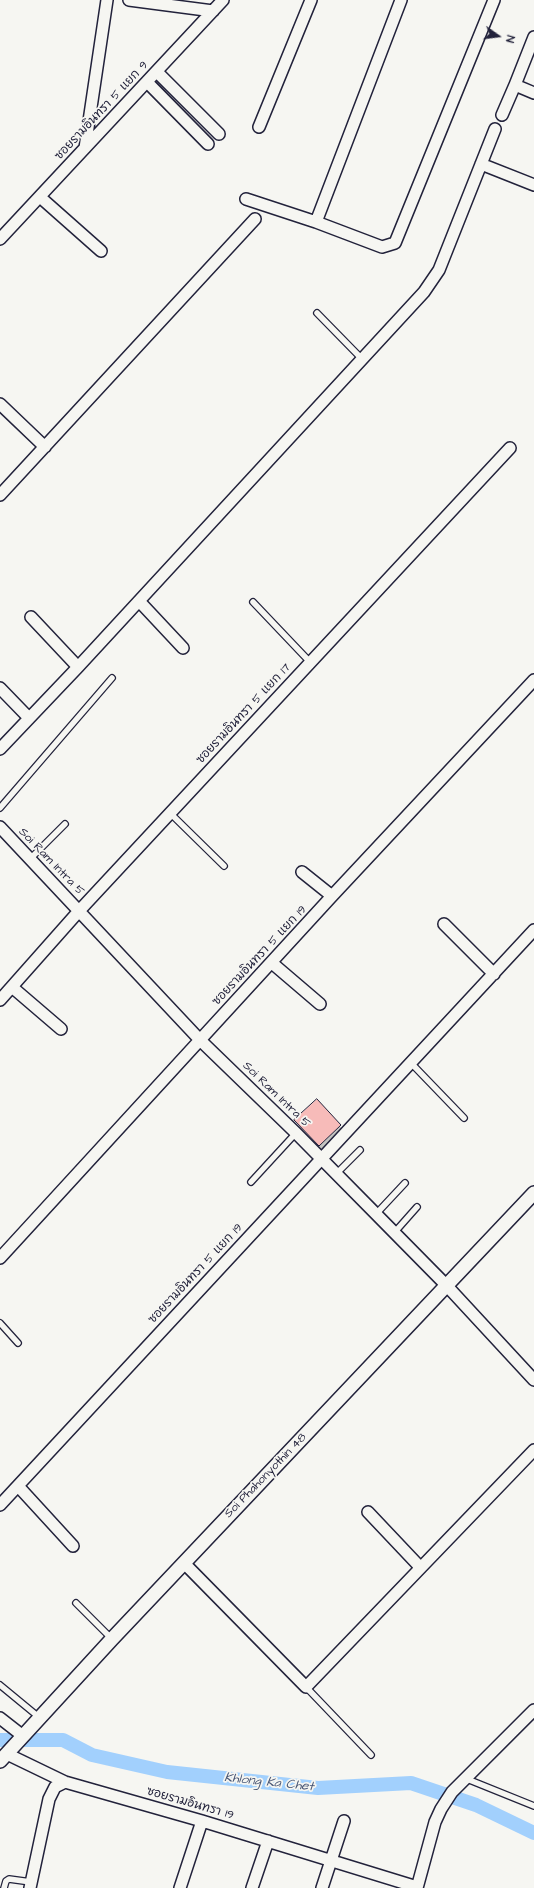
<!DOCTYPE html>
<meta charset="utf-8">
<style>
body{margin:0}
#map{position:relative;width:534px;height:1888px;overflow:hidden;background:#f6f6f2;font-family:"Architects Daughter",sans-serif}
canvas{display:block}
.north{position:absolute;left:478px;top:16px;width:40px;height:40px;-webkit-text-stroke:3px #f6f6f2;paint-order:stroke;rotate:104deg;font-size:11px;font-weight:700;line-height:16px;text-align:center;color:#22223b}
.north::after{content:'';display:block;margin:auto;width:14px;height:18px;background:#22223b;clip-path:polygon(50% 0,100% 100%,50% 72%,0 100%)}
</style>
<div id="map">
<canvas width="534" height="1888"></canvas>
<div class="north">N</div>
</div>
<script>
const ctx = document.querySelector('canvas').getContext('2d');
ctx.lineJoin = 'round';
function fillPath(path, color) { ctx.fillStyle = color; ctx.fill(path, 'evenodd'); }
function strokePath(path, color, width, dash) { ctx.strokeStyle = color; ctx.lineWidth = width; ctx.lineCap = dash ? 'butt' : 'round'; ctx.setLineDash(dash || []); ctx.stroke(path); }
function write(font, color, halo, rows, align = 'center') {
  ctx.font = font + ' "Architects Daughter","Playpen Sans Thai",sans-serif'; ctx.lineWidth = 3.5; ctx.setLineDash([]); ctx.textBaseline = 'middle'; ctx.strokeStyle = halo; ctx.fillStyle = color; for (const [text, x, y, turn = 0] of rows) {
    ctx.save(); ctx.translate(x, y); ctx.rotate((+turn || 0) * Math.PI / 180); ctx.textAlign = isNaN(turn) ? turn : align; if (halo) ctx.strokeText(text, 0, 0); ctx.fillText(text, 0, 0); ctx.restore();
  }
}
const shadow = new Path2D(`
 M 317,1101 L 340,1126 L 344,1134 L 324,1153 L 300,1128 L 296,1120 Z`);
const canal = new Path2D(`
 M 0,1740 L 63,1740 L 92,1755 L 167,1772 L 318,1788 L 411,1783 L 476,1805 L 534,1833`);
const building = new Path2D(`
 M 317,1099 L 341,1125 L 319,1146 L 294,1120 Z`);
const service = new Path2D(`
 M 317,313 L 362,359
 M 253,602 L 310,662
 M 0,808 L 112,678
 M 170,813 L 224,866
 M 30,859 L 65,824
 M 411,1063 L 464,1118
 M 336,1174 L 360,1150
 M 251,1182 L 296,1133
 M 376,1214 L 405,1183
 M 394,1233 L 417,1207
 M 0,1323 L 18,1343
 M 76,1603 L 112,1639
 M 0,1685 L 40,1718
 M 306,1687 L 371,1755
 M 467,1779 L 534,1806
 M 4,1888 L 6,1881 L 9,1879 L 31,1882`);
const minor = new Path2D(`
 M 129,0 L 213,11
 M 534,37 L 515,85 L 534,93
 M 157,72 L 219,134
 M 147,82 L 208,144
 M 502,115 L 515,85
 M 259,127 L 311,0
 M 85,148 L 107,0
 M 481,164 L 534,185
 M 40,197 L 101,251
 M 246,199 L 316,222 L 382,247 L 395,243 L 494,0
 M 316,222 L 401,0
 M 0,239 L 223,0
 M 0,404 L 45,447
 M 0,495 L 255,219
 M 139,601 L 183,648
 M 31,617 L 78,667
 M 0,688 L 29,718
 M 0,749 L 78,667 L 424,292 L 439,270 L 495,129
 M 0,827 L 200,1040 L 296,1133 L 376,1214 L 447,1286 L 534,1380
 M 302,872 L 332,896
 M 444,924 L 494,974
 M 272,963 L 320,1004
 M 12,987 L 61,1029
 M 0,1000 L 79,911 L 510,448
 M 0,1258 L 332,896 L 534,680
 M 18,1486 L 73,1546
 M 0,1505 L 534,930
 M 368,1512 L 420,1567
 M 184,1563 L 306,1687 L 534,1450
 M 0,1718 L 23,1736
 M 7,1754 L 65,1782 L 202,1821 L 417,1887
 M 30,1888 L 49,1799 L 55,1787 L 65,1782
 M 180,1888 L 202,1821
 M 252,1888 L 268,1841
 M 322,1888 L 344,1821
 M 417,1888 L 435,1822 L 441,1809 L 452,1792 L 534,1710`);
const tertiary = new Path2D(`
 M 0,1761 L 112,1639 L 534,1193`);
const streetNames = [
 ["ซอยรามอินทรา 5 แยก 9",102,111,-47],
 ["ซอยรามอินทรา 5 แยก 17",244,714,-47],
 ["Soi Ram Intra 5",51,862,46],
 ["ซอยรามอินทรา 5 แยก 19",260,956,-47],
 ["Soi Ram Intra 5",276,1095,44],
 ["ซอยรามอินทรา 5 แยก 19",196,1274,-47],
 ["Soi Phahonyothin 48",266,1476,-46],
 ["ซอยรามอินทรา 19",190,1804,16]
];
const waterNames = [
 ["Khlong Ka Chet",269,1783,6]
];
fillPath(shadow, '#0003');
strokePath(canal, '#a2d0fd', 14);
fillPath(building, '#f7bbb9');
strokePath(building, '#22223b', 1);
strokePath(service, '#22223b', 8);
strokePath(minor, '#22223b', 14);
strokePath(tertiary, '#22223b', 16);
strokePath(service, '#f6f6f2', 5.5);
strokePath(minor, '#f6f6f2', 11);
strokePath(tertiary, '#f6f6f2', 13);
write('12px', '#22223b', '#f6f6f2', streetNames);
write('italic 13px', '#485675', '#f6f6f2', waterNames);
</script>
